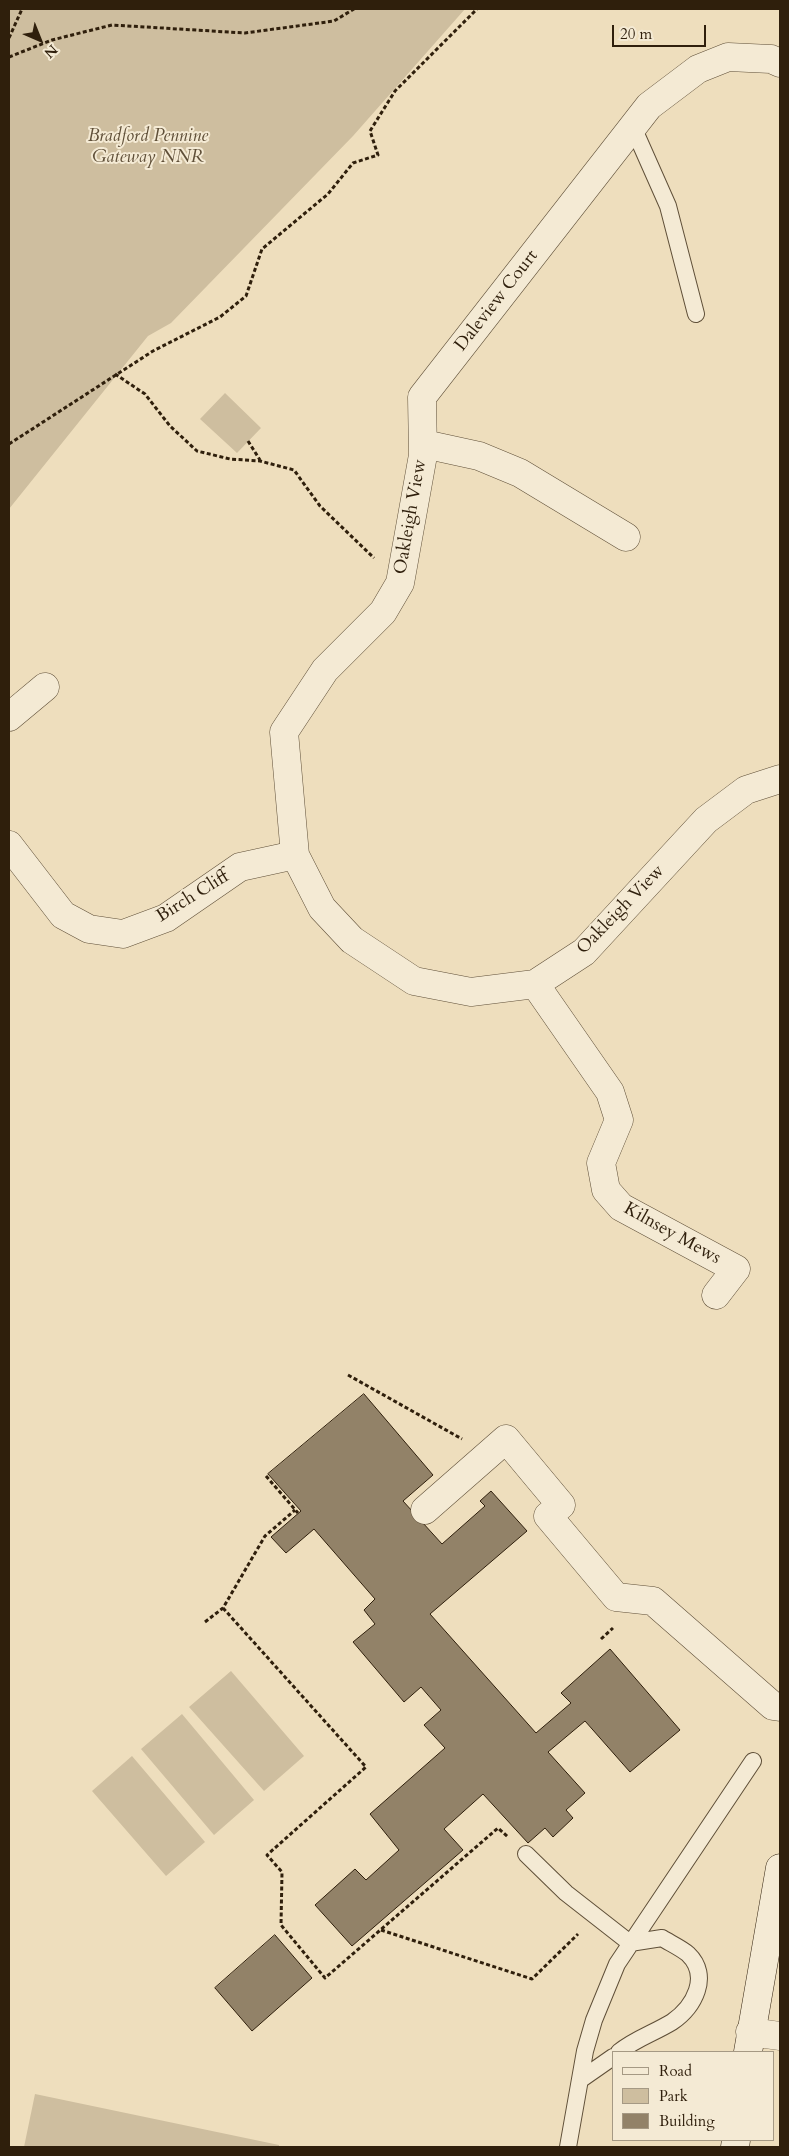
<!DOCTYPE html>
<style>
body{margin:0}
#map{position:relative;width:789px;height:2156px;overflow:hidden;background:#eedebd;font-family:Cardo,serif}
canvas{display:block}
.frame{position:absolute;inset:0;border:10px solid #2f1f0c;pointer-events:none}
.legend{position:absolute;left:612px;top:2051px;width:162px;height:90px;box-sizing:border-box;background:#f4ead4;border:1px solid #a59984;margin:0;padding:6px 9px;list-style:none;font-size:15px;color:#2f1f0c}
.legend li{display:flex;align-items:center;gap:10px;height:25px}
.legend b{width:25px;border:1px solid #a59984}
.north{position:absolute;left:15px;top:15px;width:50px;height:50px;-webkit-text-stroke:4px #f4ead4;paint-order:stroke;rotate:136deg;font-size:14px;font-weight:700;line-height:20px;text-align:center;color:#2f1f0c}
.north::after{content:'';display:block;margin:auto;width:18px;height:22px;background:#2f1f0c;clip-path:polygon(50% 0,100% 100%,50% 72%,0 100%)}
.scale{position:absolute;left:612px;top:25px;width:94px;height:22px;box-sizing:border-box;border:2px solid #2f1f0c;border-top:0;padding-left:6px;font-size:15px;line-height:18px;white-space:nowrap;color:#2f1f0c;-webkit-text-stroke:4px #f4ead4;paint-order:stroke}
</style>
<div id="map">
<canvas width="789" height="2156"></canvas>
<div class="frame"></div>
<ul class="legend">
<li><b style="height:6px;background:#f4ead4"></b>Road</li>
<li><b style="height:14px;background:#cebe9f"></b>Park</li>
<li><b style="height:14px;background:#928268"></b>Building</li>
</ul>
<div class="north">N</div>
<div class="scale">20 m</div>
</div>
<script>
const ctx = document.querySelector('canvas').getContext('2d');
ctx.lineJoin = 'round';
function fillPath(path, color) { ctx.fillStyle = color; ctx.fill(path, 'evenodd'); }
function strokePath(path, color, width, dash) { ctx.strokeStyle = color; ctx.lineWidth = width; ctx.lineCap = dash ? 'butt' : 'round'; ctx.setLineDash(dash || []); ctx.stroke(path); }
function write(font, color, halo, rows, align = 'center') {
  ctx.font = font + ' Cardo,serif'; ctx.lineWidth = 4; ctx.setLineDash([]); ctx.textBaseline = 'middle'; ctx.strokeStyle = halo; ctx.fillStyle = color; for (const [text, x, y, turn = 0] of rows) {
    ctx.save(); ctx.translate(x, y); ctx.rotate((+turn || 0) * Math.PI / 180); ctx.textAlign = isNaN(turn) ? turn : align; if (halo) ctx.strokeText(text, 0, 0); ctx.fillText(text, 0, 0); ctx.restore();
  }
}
const green = new Path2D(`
 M 9,9 L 465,9 L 353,136 L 171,323 L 148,336 L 9,509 Z
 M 225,393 L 261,428 L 237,453 L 200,419 Z
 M 231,1671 L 304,1756 L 264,1791 L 189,1707 Z
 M 182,1714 L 254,1800 L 214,1835 L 141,1749 Z
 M 132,1756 L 205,1842 L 166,1876 L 92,1791 Z
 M 35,2094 L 279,2145 L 279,2147 L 24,2147 Z`);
const building = new Path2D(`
 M 364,1394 L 433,1475 L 403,1501 L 442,1544 L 485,1506 L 480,1501 L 491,1491 L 527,1531 L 430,1614 L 536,1733 L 571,1703 L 561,1693 L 610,1649 L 680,1730 L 630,1772 L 585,1721 L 548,1752 L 585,1793 L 566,1810 L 573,1818 L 553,1837 L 545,1828 L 528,1843 L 483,1794 L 444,1829 L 463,1850 L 352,1946 L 315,1905 L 355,1869 L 366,1880 L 399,1850 L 370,1814 L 445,1748 L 424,1725 L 441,1710 L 421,1687 L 404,1702 L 353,1642 L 375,1624 L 364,1610 L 375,1599 L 314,1529 L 286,1553 L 271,1537 L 301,1511 L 268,1474 Z
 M 275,1935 L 312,1978 L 252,2031 L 215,1988 Z`);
const path = new Path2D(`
 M 9,38 L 22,9
 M 9,57 L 52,40 L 112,25 L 245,33 L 334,21 L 354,9
 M 115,374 L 145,394 L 170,426 L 197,451 L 230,459 L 260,461 L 294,470 L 320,506 L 374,558
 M 248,441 L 260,460
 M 9,444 L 153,351 L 220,317 L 246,296 L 262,249 L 328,194 L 353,163 L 378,155 L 370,131 L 395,91 L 477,9
 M 348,1375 L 462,1439
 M 266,1476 L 298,1513
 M 223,1608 L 366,1767 L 267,1855 L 282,1872 L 281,1925 L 325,1978 L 498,1828 L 508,1837
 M 205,1622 L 223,1608 L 265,1536 L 295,1510
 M 601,1639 L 613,1628
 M 381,1930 L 532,1979 L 578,1934`);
const lane = new Path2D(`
 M 633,127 L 668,206 L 696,314
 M 526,1854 L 566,1893 L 630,1943 L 662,1938 C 670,1943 681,1948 688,1954 C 711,1976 694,2007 672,2022 C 654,2033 635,2039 619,2052
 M 580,2080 L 613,2057
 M 568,2147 L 585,2051 L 594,2020 L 617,1964 L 753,1761`);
const street = new Path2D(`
 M 780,63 L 771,59 L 728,57 L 698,69 L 649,106 L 422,397 L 423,455 L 400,583 L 383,612 L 325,670 L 284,732 L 295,855 L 322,908 L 352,940 L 414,981 L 471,992 L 535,984 L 584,952 L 706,820 L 746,790 L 780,779
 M 424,444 L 479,456 L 520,473 L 626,537
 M 9,717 L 45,687
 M 9,845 L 63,915 L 89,929 L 123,934 L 166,918 L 240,867 L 295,855
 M 535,984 L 610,1092 L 619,1120 L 601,1163 L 606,1190 L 621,1207 L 736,1269 L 716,1295
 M 425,1510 L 506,1439 L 561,1505 L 548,1516 L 616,1597 L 653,1601 L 773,1706 L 780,1707
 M 750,2032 L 780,2036`);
const secondary = new Path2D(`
 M 748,2052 L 780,1868
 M 735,2147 L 736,2140`);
const parkNames = [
 ["Bradford Pennine",148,137],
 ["Gateway NNR",148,158]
];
const streetNames = [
 ["Daleview Court",497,301,-52],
 ["Oakleigh View",411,517,-80],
 ["Birch Cliff",193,897,-32],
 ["Oakleigh View",621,910,-46],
 ["Kilnsey Mews",672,1234,29]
];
fillPath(green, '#cebe9f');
fillPath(building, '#928268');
strokePath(building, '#2f1f0c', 1);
strokePath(lane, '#5f4f38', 18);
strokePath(street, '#5f4f38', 29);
strokePath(secondary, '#2f1f0c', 29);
strokePath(path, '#2f1f0c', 3, [4, 2.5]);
strokePath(lane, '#f4ead4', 16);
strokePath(street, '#f4ead4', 28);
strokePath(secondary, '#f4ead4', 28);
write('italic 18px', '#5f4f38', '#f4ead4', parkNames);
write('18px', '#2f1f0c', '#f4ead4', streetNames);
</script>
